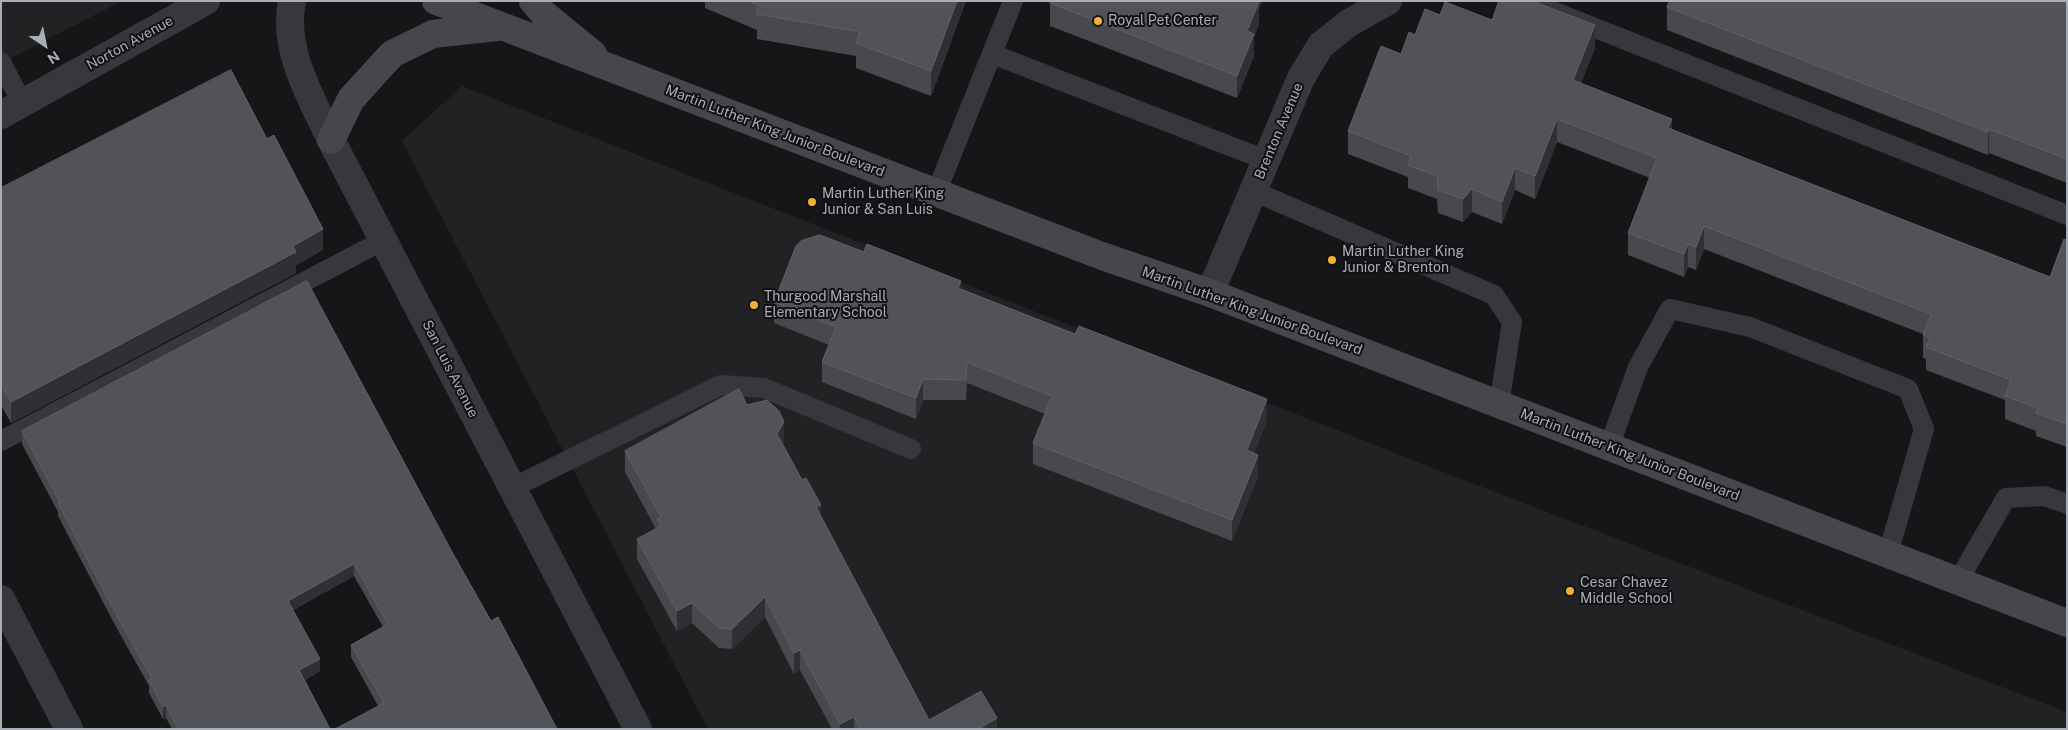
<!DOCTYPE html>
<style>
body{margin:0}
#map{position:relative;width:2068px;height:730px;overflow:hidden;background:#161618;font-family:"Public Sans",sans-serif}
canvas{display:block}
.frame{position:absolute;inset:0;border:2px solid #a8adb8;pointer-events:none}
.north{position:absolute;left:20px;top:20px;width:50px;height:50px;-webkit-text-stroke:4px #111113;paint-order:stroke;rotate:146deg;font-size:14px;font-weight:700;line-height:20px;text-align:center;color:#a8adb8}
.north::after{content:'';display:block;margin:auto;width:18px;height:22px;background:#a8adb8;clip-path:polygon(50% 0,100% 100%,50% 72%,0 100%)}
</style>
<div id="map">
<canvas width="2068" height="730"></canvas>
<div class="frame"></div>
<div class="north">N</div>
</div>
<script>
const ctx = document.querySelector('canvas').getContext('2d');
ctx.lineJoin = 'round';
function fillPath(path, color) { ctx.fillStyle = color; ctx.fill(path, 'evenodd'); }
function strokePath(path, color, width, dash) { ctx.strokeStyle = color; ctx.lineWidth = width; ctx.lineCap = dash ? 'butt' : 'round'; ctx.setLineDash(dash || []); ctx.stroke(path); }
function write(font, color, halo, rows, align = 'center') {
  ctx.font = font + ' "Public Sans",sans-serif'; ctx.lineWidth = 4; ctx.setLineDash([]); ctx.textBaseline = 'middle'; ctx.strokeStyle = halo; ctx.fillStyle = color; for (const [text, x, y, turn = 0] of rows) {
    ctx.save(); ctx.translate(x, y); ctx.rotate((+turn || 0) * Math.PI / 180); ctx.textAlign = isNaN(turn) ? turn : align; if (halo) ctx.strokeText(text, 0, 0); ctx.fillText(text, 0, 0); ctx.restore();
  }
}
const built = new Path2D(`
 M 1,1 L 122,1 L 1,63 Z
 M 462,86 L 1438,470 L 2067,712 L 2067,729 L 708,729 L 402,141 Z`);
const service = new Path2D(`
 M 1527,1 L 2067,215
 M 992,54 L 1266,160
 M 1,62 L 22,103
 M 1253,191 L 1494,295 L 1512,322 L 1499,405
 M 936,193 L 1013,1
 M 1,441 L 384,240
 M 1609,447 L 1638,367 L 1670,309 L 1750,327 L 1908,389 L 1924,429 L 1888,554
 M 512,488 L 721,385 L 764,388 L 911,449
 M 1958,581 L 2006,498 L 2044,496 L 2067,504`);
const minor = new Path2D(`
 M 1210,293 L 1301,78 L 1321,45 L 1349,23 L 1388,1
 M 1,599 L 69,729`);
const tertiary = new Path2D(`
 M 292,1 C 282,50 311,97 331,140 L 638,729
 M 1,115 L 206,1`);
const secondary = new Path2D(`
 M 436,1 L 1102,256 L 1210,293 L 2067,623
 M 533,1 L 544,14 L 593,54
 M 331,140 L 351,99 L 392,54 L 433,34 L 497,27`);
const wall = new Path2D(`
 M 705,1 L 966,1 L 931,96 L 856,68 L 856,56 L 757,39 L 757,30 L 705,8 Z
 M 2067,1 L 2067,183 L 1989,153 L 1988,155 L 1667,30 L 1667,7 Z
 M 1050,3 L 1259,10 L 1259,24 L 1254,37 L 1254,56 L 1237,98 L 1050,26 Z
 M 1440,15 L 1492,20 L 1595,48 L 1581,83 L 1672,130 L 2050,277 L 2067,240 L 2067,447 L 2036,436 L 2036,431 L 2005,419 L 2005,400 L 1926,370 L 1926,359 L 1923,358 L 1923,334 L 1704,249 L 1696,270 L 1688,267 L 1684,277 L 1628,255 L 1628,233 L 1650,178 L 1557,142 L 1535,199 L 1515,190 L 1502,224 L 1472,212 L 1463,222 L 1438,213 L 1437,199 L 1408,188 L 1408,177 L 1348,154 L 1348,131 L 1415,35 Z
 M 1,188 L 323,250 L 296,265 L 296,273 L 11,423 L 1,405 Z
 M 864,252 L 961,289 L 1267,420 L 1254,453 L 1258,476 L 1232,541 L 1033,464 L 1033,443 L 1045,414 L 967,383 L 966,400 L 923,400 L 916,419 L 822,382 L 822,362 L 829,345 L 774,323 L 774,302 Z
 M 747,405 L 784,442 L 783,444 L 929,720 L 997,729 L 832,729 L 800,670 L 794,674 L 765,617 L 732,649 L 719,648 L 692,623 L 677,631 L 637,559 L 637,539 L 656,529 L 625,472 L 625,451 Z
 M 22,431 L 452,552 L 491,621 L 557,729 L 378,706 L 351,657 L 351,645 L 383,627 L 354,576 L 293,610 L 320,671 L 305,680 L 330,729 L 172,729 L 166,718 L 163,719 L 149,693 L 149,686 L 115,625 L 58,516 L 58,512 L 22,444 Z`);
const shadedWall = new Path2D(`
 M 957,1 L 966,1 L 931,96 L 931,71 Z
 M 1254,1 L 1262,1 L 1259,10 L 1259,24 L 1254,37 L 1254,56 L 1237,98 L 1237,76 Z
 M 1595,25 L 1595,48 L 1573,103 L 1573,80 Z
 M 1557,119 L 1557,142 L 1535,199 L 1535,176 Z
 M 1672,119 L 1672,142 L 1668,128 Z
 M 1989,129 L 1989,153 L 1988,155 L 1988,132 Z
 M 1515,168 L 1515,190 L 1502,224 L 1502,202 Z
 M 1472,189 L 1472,212 L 1463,222 L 1463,199 Z
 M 1704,226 L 1704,249 L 1696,270 L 1696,247 Z
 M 323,229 L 323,250 L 296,265 L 296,273 L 11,423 L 11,402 Z
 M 1688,244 L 1688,267 L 1684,277 L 1684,254 Z
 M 961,281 L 961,302 L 958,288 Z
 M 923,379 L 923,400 L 916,419 L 916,398 Z
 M 1267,399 L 1267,420 L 1247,471 L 1247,450 Z
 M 784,422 L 784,442 L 777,454 L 777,434 Z
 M 1258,455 L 1258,476 L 1232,541 L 1232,520 Z
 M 821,505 L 821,525 L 816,507 Z
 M 354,564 L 354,576 L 288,613 L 288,601 Z
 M 765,597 L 765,617 L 732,649 L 732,629 Z
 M 692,603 L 692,623 L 677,631 L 677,611 Z
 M 800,650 L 800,670 L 794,674 L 794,653 Z
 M 320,659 L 320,671 L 299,683 L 299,670 Z
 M 166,705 L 166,718 L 163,719 L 163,707 Z
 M 854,717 L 854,729 L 840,729 L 840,724 Z
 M 997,718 L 997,729 L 979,729 Z`);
const building = new Path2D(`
 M 749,1 L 957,1 L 931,71 L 856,43 L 860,32 L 757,14 L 758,5 Z
 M 1051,1 L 1257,1 L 1259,2 L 1247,31 L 1254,34 L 1237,76 L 1050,3 Z
 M 1499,1 L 1532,1 L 1595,25 L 1573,80 L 1672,119 L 1668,128 L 2050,277 L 2064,239 L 2067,240 L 2067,424 L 2036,413 L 2038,408 L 2005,396 L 2011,380 L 1926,347 L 1930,338 L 1923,335 L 1931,314 L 1704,226 L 1696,247 L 1688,244 L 1684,254 L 1628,233 L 1657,158 L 1557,119 L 1535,176 L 1515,168 L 1502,202 L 1472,189 L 1463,199 L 1438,190 L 1437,176 L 1408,165 L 1411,156 L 1348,131 L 1381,46 L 1401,54 L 1409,32 L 1415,35 L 1425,9 L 1440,15 L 1445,2 L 1492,20 Z
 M 1670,1 L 2067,1 L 2067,159 L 1989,129 L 1988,132 L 1667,7 Z
 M 231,70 L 267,139 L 274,135 L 323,229 L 293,246 L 296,252 L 11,402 L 1,384 L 1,188 Z
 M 820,235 L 864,252 L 867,244 L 961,281 L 958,288 L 1075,334 L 1079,326 L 1267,399 L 1247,450 L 1258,455 L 1232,520 L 1033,443 L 1052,396 L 967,362 L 966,380 L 923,379 L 916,398 L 822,362 L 836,327 L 774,302 L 796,246 L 801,241 Z
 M 307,281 L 452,552 L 491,621 L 498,617 L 557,729 L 335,729 L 384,703 L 351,645 L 388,624 L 354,564 L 288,601 L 320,659 L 299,670 L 330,729 L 178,729 L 166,705 L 163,707 L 149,680 L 152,679 L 115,612 L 58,503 L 60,502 L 22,431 Z
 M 739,389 L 747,405 L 767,400 L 779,411 L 784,422 L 777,434 L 802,480 L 806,478 L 821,505 L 816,507 L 929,720 L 981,691 L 997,718 L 979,729 L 860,729 L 854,717 L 840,724 L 800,650 L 794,653 L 765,597 L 732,629 L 719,628 L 692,603 L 677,611 L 637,539 L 661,526 L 657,519 L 661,517 L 625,451 Z`);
const markers = [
 [1098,21,5,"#f2b134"],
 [812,202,5,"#f2b134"],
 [1332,260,5,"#f2b134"],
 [754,305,5,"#f2b134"],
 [1570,591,5,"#f2b134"]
];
const poiNames = [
 ["Royal Pet Center",1108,21],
 ["Martin Luther King",822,194],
 ["Junior & San Luis",822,210],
 ["Martin Luther King",1342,252],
 ["Junior & Brenton",1342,268],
 ["Thurgood Marshall",764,297],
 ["Elementary School",764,313],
 ["Cesar Chavez",1580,583],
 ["Middle School",1580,599]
];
const streetNames = [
 ["Norton Avenue",130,43,-29],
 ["Martin Luther King Junior Boulevard",775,131,21],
 ["Brenton Avenue",1279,131,-67],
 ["Martin Luther King Junior Boulevard",1252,311,20],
 ["San Luis Avenue",450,369,63],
 ["Martin Luther King Junior Boulevard",1630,455,21]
];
fillPath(built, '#222225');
strokePath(service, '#37383d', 20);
strokePath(minor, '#37383d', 28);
strokePath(tertiary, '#37383d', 28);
strokePath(secondary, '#45474d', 28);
fillPath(wall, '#47494d');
fillPath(shadedWall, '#2f3033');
fillPath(building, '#525359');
strokePath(building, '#5f6168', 1);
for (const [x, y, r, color] of markers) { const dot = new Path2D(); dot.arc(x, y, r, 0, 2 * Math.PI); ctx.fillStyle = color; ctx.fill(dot); strokePath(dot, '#111113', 2); }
write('14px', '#a8adb8', '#111113', poiNames, 'left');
write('14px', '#a8adb8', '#111113', streetNames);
</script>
